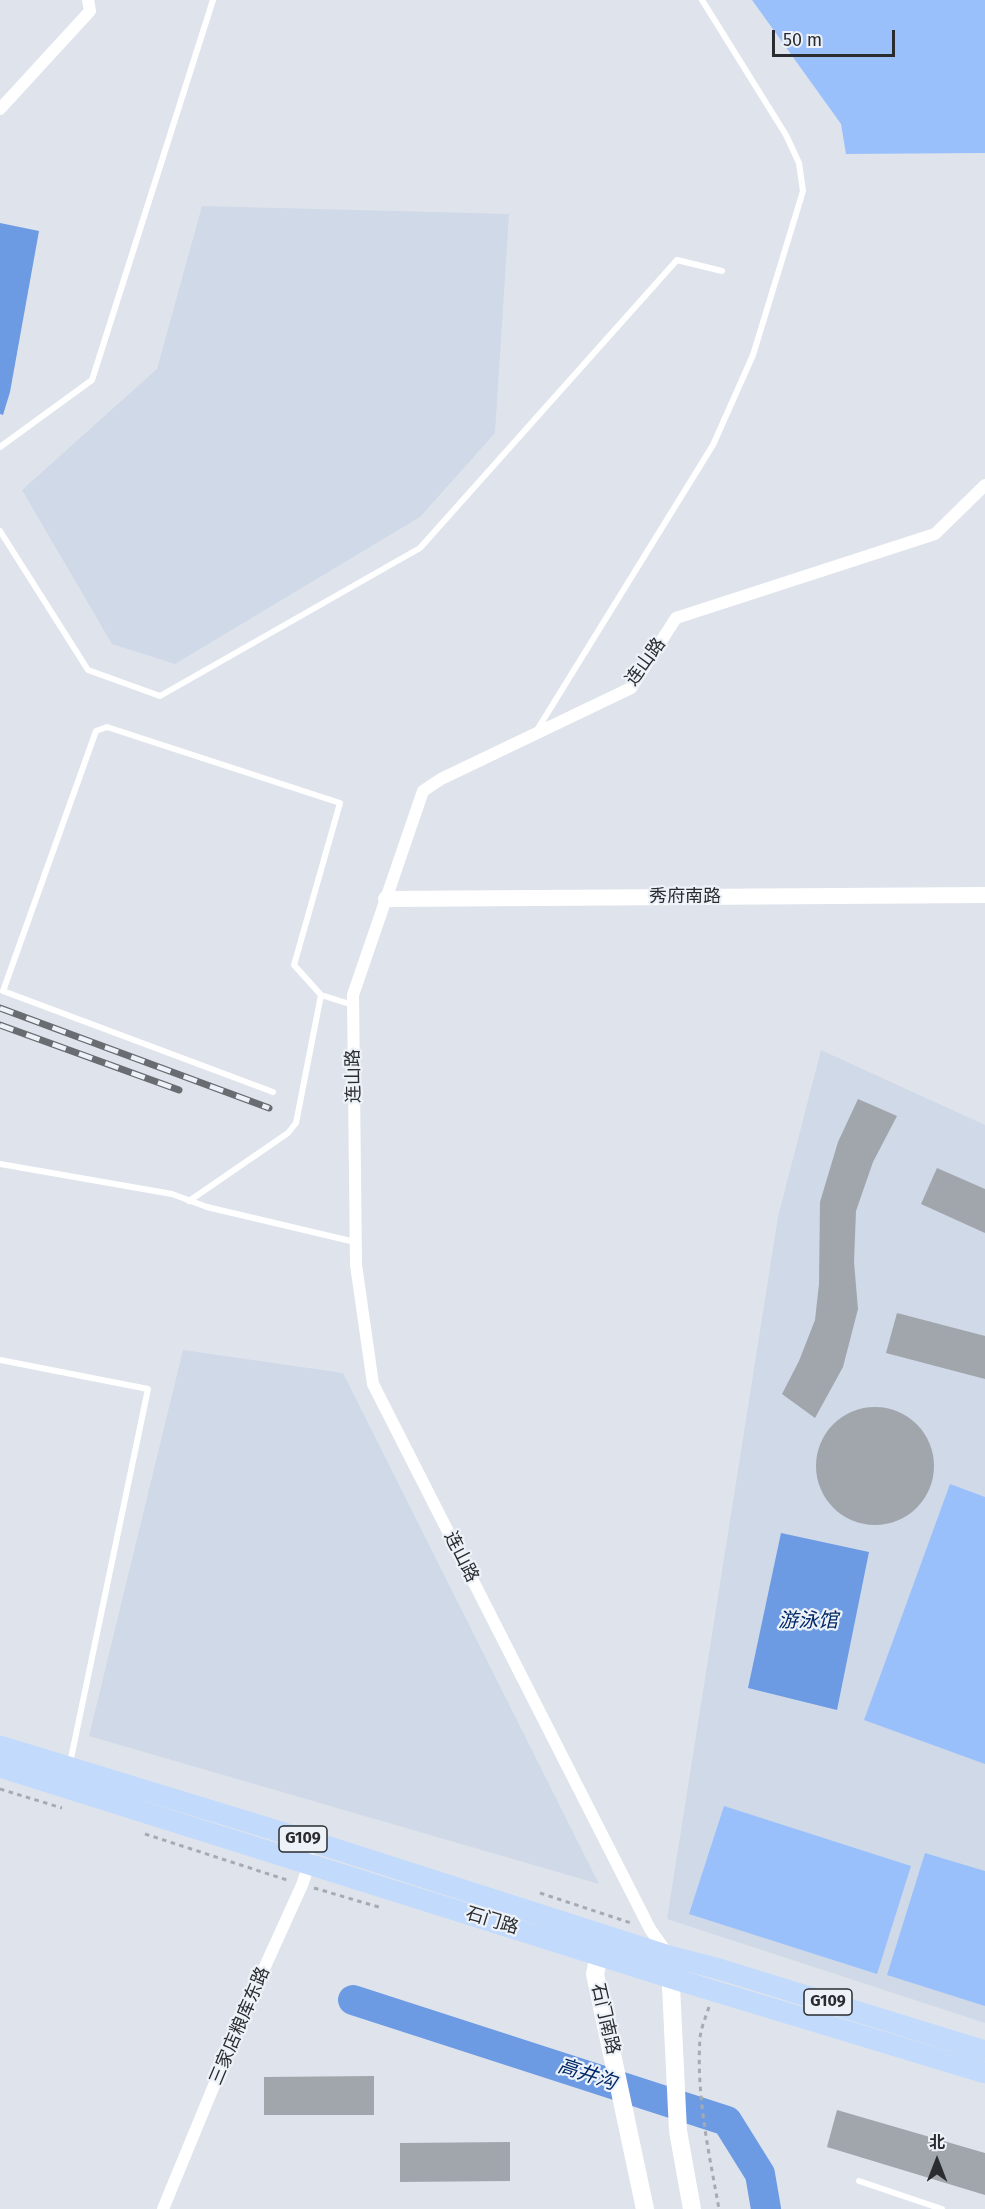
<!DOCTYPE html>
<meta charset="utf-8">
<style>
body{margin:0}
#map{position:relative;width:985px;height:2209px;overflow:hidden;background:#dfe4ec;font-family:"Fira Sans","Noto Sans SC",sans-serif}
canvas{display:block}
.north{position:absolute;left:907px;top:2131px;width:60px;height:60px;-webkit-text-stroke:4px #edf2f9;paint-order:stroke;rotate:0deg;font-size:16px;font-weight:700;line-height:24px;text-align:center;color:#2a2c2f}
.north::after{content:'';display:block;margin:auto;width:21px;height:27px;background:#2a2c2f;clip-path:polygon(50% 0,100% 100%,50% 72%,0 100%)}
.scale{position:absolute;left:772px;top:30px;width:123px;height:27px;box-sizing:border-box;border:3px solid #2a2c2f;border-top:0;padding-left:8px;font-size:18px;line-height:21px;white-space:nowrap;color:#2a2c2f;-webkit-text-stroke:4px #edf2f9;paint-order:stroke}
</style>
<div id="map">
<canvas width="985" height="2209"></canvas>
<div class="north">北</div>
<div class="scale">50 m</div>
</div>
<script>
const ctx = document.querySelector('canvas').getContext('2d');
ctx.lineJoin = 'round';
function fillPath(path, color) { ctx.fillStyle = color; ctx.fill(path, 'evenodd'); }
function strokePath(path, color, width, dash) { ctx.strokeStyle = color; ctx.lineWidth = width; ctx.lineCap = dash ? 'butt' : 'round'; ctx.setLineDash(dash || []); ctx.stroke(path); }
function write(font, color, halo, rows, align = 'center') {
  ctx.font = font + ' "Fira Sans","Noto Sans SC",sans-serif'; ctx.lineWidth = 4.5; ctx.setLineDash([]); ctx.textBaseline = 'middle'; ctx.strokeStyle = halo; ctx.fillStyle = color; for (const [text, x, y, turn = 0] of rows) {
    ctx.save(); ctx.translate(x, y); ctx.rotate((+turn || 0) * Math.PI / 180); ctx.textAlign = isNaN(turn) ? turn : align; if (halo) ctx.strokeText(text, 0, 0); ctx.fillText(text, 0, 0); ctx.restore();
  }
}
const built = new Path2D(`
 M 202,206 L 509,214 L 495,433 L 420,517 L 175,664 L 112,644 L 22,490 L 157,369 Z
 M 821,1050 L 985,1125 L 985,2023 L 667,1919 L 778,1217 Z
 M 183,1350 L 343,1373 L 599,1884 L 89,1736 Z`);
const green = new Path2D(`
 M 752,0 L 985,0 L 985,153 L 846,154 L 841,124 Z
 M 950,1484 L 985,1497 L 985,1764 L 864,1720 Z
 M 724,1806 L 911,1866 L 877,1974 L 689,1914 Z
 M 925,1853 L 985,1871 L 985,2006 L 887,1975 Z`);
const water = new Path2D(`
 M 0,223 L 39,231 L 10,392 L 3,415 L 0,414 Z
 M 781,1533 L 869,1552 L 837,1710 L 748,1688 Z`);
const river = new Path2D(`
 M 353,2000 L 727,2121 L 760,2174 L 766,2209`);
const building = new Path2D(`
 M 858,1099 L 897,1116 L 873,1162 L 856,1211 L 854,1262 L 858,1309 L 843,1367 L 815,1418 L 782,1394 L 799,1361 L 815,1320 L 819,1284 L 820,1202 L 838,1142 Z
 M 937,1168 L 985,1189 L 985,1233 L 921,1204 Z
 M 897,1313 L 985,1336 L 985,1379 L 886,1353 Z
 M816 1466a59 59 0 1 1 118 0a59 59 0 1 1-118 0Z
 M 374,2076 L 374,2115 L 264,2115 L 264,2077 Z
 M 837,2110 L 985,2153 L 985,2195 L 827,2147 Z
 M 510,2142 L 510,2181 L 400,2182 L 400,2143 Z`);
const path = new Path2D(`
 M 0,1789 L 62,1808
 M 145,1834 L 290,1881
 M 314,1888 L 382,1908
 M 540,1893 L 631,1923
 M 709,2007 C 706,2016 701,2028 700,2038 C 696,2095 709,2153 719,2209`);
const service = new Path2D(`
 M 0,447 L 92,380 L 213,0
 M 0,531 L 88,670 L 160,696 L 420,548 L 677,260 L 722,271
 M 537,730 L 713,445 L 753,355 L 803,191 L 799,163 L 786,135 L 702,0
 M 321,995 L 353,1005
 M 0,1164 L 172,1194 L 207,1207 L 355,1242
 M 189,1201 L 288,1133 L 296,1123 L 321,995 L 294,965 L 340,803 L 107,727 L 96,731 L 3,991 L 273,1092
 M 0,1360 L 148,1389 L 70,1763
 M 859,2181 L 942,2209`);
const minor = new Path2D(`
 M 0,109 L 90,11 L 88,0
 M 667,1953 L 650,1929 L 373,1384 L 356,1265 L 353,995 L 423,791 L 441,779 L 631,688 L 676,618 L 935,534 L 985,485
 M 163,2209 L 243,2015 L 302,1885 L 311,1859`);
const tertiary = new Path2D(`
 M 386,899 L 985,895`);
const secondary = new Path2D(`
 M 602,1942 L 595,1974 L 645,2209
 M 670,1966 L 678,2131 L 692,2209`);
const trunk = new Path2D(`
 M 0,1746 L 317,1843 L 669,1956 L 719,1969 L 985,2051
 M 0,1767 L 671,1978 L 985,2073`);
const rail = new Path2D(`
 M 0,1008 L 269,1108
 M 0,1025 L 179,1090`);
const shields = [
 [303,1839,48],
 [828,2002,48]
];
const shieldNames = [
 ["G109",303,1839],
 ["G109",828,2002]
];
const streetNames = [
 ["连山路",646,662,-54],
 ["秀府南路",685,897],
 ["连山路",354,1076,-91],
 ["连山路",461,1557,63],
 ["石门路",492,1921,17],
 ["石门南路",605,2019,77],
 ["三家店粮库东路",240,2026,-67]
];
const waterNames = [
 ["游泳馆",808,1621],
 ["高井沟",587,2075,18]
];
fillPath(built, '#d0d9e7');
fillPath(green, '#9ac0fc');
fillPath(water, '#6c9be4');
strokePath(river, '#6c9be4', 30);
fillPath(building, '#a1a5ac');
strokePath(path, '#a6aab1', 3, [4.5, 4.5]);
strokePath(service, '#fff', 6);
strokePath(minor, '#fff', 12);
strokePath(tertiary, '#fff', 16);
strokePath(secondary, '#fff', 18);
strokePath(trunk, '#c2dafc', 21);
strokePath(rail, '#696c71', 7);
strokePath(rail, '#edf2f9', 4.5, [14]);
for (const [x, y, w] of shields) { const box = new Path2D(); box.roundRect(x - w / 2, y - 13, w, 26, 4.5); ctx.fillStyle = '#edf2f9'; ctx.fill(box); strokePath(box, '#2a2c2f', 1.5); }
write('bold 16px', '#2a2c2f', null, shieldNames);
write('18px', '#2a2c2f', '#edf2f9', streetNames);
write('italic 20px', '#002766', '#edf2f9', waterNames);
</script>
